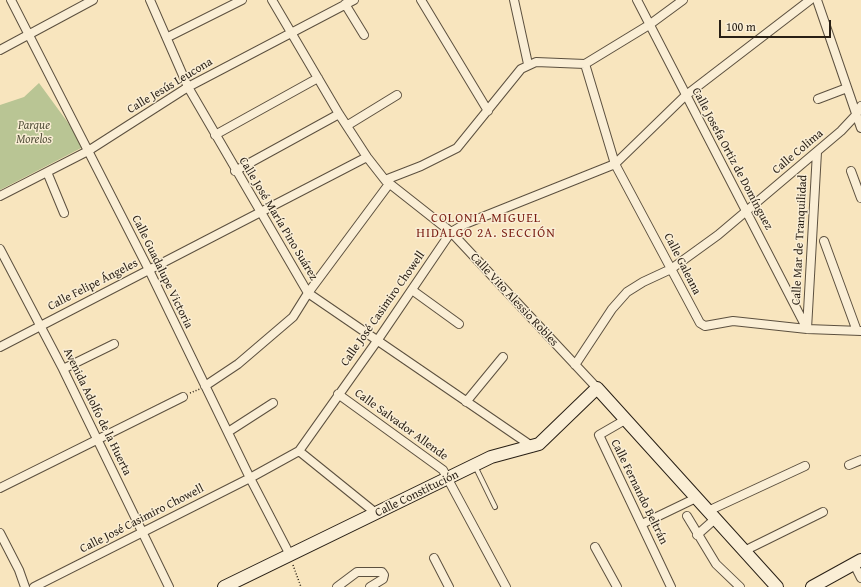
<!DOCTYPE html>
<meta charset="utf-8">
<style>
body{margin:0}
#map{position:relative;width:861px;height:587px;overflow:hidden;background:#f8e5be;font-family:"Gentium Book Plus",serif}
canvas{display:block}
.scale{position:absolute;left:719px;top:20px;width:112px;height:18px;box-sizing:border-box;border:2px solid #281f15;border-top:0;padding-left:5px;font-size:12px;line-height:14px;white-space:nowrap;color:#281f15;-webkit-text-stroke:3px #faeed5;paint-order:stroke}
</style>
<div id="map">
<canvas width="861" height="587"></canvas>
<div class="scale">100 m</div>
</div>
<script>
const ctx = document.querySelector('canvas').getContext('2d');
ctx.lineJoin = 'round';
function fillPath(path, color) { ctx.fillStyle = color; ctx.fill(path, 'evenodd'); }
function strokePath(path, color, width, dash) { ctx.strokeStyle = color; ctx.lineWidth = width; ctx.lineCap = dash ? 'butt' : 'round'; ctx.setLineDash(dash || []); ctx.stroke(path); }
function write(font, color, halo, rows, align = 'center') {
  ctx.font = font + ' "Gentium Book Plus",serif'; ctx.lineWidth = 3; ctx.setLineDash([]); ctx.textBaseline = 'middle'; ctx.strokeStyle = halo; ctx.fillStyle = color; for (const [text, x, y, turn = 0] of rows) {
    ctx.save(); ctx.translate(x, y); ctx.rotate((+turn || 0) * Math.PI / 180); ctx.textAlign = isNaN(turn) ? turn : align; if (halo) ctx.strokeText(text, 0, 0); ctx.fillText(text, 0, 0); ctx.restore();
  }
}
const green = new Path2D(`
 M 39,83 L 85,146 L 0,190 L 0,105 L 24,97 Z`);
const path = new Path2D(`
 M 190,393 L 200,389
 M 293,565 L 301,587`);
const lane = new Path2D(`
 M 475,466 L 495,507`);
const street = new Path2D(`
 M 11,0 L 149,270 L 250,478 L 290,555
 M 150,0 L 188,87 L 308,293 L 533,447
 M 272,0 L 339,114 L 367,157 L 385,180 L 451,232 L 597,388
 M 421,0 L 488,111
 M 514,0 L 528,64
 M 637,0 L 807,329
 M 817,0 L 861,128
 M 345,4 L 364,35
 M 168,37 L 242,0
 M 0,50 L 93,0
 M 585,64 L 615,164 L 700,323 L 705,326 L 733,321 L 807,329 L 861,331
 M 818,99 L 847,88
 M 348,125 L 397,95
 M 215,135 L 318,78
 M 235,171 L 339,114
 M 851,171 L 861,198
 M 47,172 L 64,213
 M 385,180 L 421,166 L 457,148 L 521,69 L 536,62 L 585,64 L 649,25 L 683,0
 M 0,196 L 88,151 L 188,87 L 354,0
 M 824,241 L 857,331
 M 0,249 L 63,369 L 169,587
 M 412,290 L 459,324
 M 807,329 L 817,152
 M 0,347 L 367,157
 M 575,365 L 612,309 L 627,292 L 643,282 L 671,269 L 718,235 L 841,131 L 856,115 L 861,106
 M 63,369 L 114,344
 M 205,386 L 238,364 L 293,317 L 308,293 L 389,184
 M 338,394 L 443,470 L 506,587
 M 466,402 L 503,357
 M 625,420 L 599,435 L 671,587
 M 228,432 L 273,403
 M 299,451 L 377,514
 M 849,465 L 861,460
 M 0,488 L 183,397
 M 708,511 L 805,466
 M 687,516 L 716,564 L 740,587
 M 642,524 L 696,498
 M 0,533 L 19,570 L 25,587
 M 697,535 L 715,519
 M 595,547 L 617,587
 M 744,551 L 823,512
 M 434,558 L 449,587
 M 854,564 L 861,578
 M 34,587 L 250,478 L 299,451 L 377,341 L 451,232 L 465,224 L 615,164 L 685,96 L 810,0
 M 337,587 L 357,572 L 382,572 L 384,575 L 383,579 L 370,587`);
const secondary = new Path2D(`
 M 224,587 L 491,457 L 539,444 L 597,388 L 777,587
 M 812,587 L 861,560`);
const streetNames = [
 ["Calle Jesús Leucona",170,86,-31],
 ["Calle Colima",798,152,-40],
 ["Calle Josefa Ortiz de Domínguez",732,159,62],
 ["Calle José María Pino Suárez",278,219,59],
 ["Calle Mar de Tranquilidad",800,240,-87],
 ["Calle Galeana",682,264,63],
 ["Calle Guadalupe Victoria",162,272,64],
 ["Calle Felipe Ángeles",93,285,-27],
 ["Calle Vito Alessio Robles",514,300,47],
 ["Calle José Casimiro Chowell",383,309,-55],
 ["Avenida Adolfo de la Huerta",97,412,64],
 ["Calle Salvador Allende",401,425,36],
 ["Calle Fernando Beltrán",639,492,64],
 ["Calle Constitución",417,494,-26],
 ["Calle José Casimiro Chowell",142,519,-27]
];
const parkNames = [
 ["Parque",34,126],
 ["Morelos",34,140]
];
const neighbourhoodNames = [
 ["COLONIA MIGUEL",486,219],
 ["HIDALGO 2A. SECCIÓN",486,234]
];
fillPath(green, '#b9c594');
strokePath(lane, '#5c503f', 6);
strokePath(street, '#5c503f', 10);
strokePath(secondary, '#281f15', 14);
strokePath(path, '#281f15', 1.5, [1, 2]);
strokePath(lane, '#faeed5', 4);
strokePath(street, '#faeed5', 8);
strokePath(secondary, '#faeed5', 12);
write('12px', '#281f15', '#faeed5', streetNames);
write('italic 12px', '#54513b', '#faeed5', parkNames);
ctx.letterSpacing = '1px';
write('13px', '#7a1f14', '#faeed5', neighbourhoodNames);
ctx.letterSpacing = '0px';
</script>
